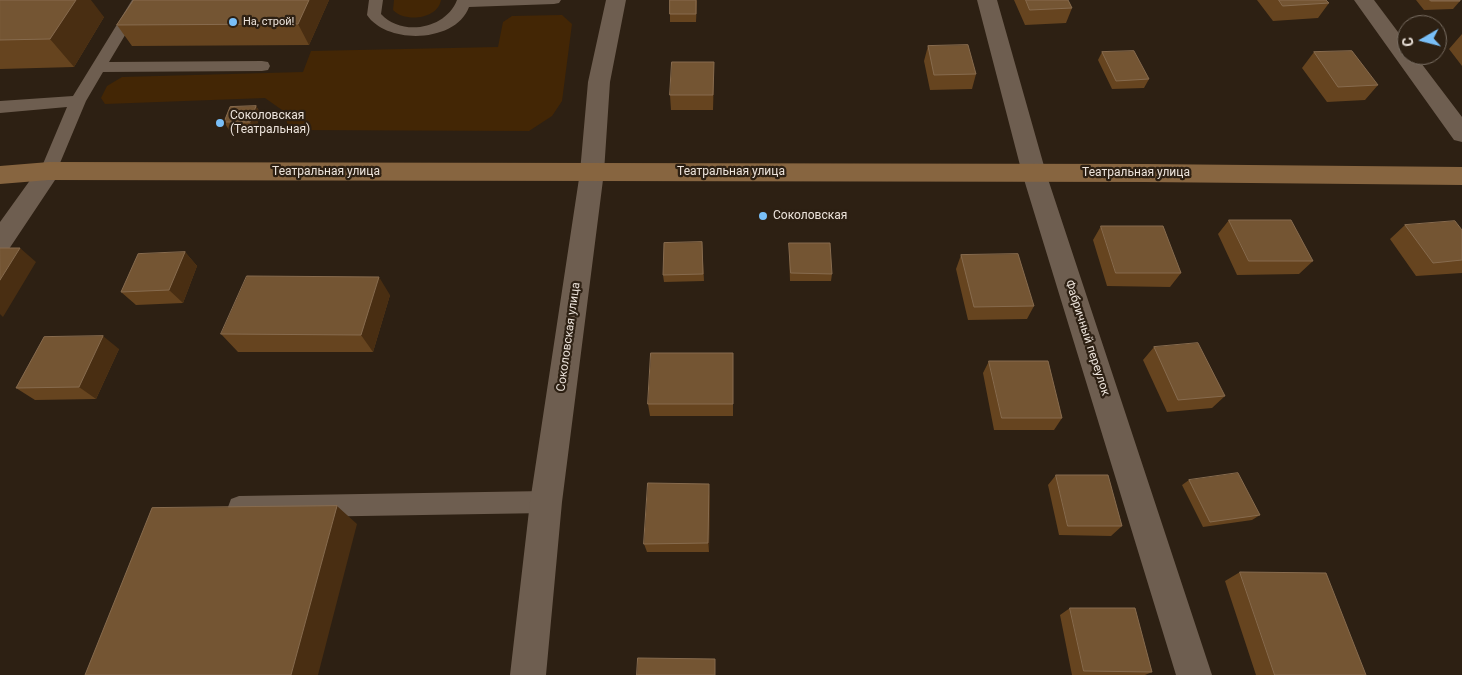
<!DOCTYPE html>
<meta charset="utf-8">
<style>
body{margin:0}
#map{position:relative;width:1462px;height:675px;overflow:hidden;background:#2d2013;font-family:Roboto,sans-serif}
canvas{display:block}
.north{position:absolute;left:1397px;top:15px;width:50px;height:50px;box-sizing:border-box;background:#2d2013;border:1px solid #796e63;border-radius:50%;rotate:262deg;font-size:14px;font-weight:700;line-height:20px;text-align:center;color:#ece3db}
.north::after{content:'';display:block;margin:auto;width:18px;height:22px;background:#79bff8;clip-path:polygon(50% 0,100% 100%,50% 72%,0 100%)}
</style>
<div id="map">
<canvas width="1462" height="675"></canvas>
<div class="north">С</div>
</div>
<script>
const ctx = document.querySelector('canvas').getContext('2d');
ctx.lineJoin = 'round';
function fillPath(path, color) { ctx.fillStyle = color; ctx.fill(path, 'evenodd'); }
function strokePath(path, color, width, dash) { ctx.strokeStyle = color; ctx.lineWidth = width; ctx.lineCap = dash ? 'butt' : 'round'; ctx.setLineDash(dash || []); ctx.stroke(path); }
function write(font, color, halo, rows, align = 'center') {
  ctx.font = font + ' Roboto,sans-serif'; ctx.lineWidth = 4.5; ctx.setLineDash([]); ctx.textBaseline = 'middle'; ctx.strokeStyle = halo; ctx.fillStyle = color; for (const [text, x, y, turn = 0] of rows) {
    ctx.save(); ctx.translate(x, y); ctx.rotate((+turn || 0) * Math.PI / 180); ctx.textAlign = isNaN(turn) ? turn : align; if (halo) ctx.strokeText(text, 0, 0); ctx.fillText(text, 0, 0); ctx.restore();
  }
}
const green = new Path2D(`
 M 394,0 L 441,0 C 438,19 405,23 393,10 Z
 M 562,15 L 572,24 L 562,101 L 552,116 L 529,131 L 290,130 L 282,110 L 265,98 L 105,104 L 101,98 L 107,86 L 122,77 L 303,72 L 311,51 L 498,47 L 503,22 L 512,16 Z`);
const service = new Path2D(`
 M 132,0 L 146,0 L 109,62 L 262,61 L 268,62 L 270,66 L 268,70 L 262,71 L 103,72 L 86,101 L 55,175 L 49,177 L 43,175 L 40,171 L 67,107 L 0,113 L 0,101 L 73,96 Z
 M 369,0 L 383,0 L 381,14 C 402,37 446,29 457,0 L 561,0 L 559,3 L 554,4 L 469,7 C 456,43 387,45 367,15 Z
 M 546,491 L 554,494 L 557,502 L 554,510 L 546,513 L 239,518 L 231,515 L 228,507 L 231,499 L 239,496 Z`);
const minor = new Path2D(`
 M 977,0 L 997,0 L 1046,173 L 1212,675 L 1176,675 L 1022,173 Z
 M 1354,0 L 1374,0 L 1407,44 L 1407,55 L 1415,55 L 1462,117 L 1462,142 L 1454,140 Z
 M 49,162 L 57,165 L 61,171 L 9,249 L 0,252 L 0,222 L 41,165 Z
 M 592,163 L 600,166 L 604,172 L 562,502 L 546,675 L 510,675 L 530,502 L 580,172 L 584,166 Z`);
const tertiary = new Path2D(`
 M 606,0 L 626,0 L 610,82 L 604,172 L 600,178 L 592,181 L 584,178 L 580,172 L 588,82 Z`);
const secondary = new Path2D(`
 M 49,162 L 1144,164 L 1462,167 L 1462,185 L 1144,182 L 49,180 L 0,184 L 0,166 Z`);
const wall = new Path2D(`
 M 0,0 L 104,17 L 74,67 L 0,69 Z
 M 134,0 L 329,0 L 309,45 L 132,46 L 117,25 Z
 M 697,0 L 696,22 L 670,22 L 670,14 Z
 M 1014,0 L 1068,0 L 1072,8 L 1066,23 L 1025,25 Z
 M 1257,0 L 1326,0 L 1329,3 L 1318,18 L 1273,21 Z
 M 1416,0 L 1460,0 L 1460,1 L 1453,9 L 1424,10 Z
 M 1462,34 L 1462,66 L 1449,49 Z
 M 928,46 L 976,74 L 972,89 L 930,90 L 924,61 Z
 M 1102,52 L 1149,79 L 1144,88 L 1112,89 L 1098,60 Z
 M 1314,52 L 1378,85 L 1365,100 L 1327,102 L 1302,68 Z
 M 714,62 L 713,110 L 671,110 L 670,95 Z
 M 256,106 L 261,114 L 255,129 L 229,130 L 224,122 Z
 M 1229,220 L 1313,261 L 1299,274 L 1237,275 L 1218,234 Z
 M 1405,225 L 1462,230 L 1462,273 L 1416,276 L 1390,239 Z
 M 1101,226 L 1181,273 L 1170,287 L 1107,286 L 1093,240 Z
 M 702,242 L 704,281 L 664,282 L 663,275 Z
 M 789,243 L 832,274 L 831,281 L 790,281 L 789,250 Z
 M 185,252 L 197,266 L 183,303 L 136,305 L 121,292 Z
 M 961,255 L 1034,306 L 1027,319 L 968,320 L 956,269 Z
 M 390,295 L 373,352 L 238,352 L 221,334 Z
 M 1154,347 L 1225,396 L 1212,408 L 1167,412 L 1143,360 Z
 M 119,349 L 96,399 L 35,400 L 16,388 Z
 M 733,353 L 733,416 L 650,416 L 648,404 Z
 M 989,361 L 1062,418 L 1054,430 L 994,430 L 983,373 Z
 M 1056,475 L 1122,526 L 1111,536 L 1059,535 L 1048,485 Z
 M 1189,480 L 1260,515 L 1252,520 L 1203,527 L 1182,485 Z
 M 710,494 L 709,552 L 647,552 L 644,544 Z
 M 1240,572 L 1366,675 L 1256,675 L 1225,581 Z
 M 1070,608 L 1152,672 L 1145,675 L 1072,675 L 1060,615 Z`);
const shadedWall = new Path2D(`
 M 76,0 L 91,0 L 104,17 L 74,67 L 50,39 Z
 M 309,0 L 329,0 L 309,45 L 298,24 Z
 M 714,62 L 714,77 L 713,110 L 713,95 Z
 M 256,106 L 261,114 L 255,129 L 250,122 Z
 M 20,248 L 36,262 L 3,317 L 0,314 L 0,280 Z
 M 185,252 L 197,266 L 183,303 L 169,290 Z
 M 379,277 L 390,295 L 373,352 L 361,335 Z
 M 103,336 L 119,349 L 96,399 L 79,387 Z
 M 709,484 L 710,494 L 709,552 L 708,543 Z
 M 337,506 L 357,524 L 318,675 L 291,675 Z`);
const building = new Path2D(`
 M 0,0 L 76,0 L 50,39 L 0,40 Z
 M 134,0 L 309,0 L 298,24 L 117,25 Z
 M 670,0 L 696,0 L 696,14 L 670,14 Z
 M 1026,0 L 1068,0 L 1072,8 L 1030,10 Z
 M 1279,0 L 1326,0 L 1329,3 L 1283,6 Z
 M 1430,0 L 1460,0 L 1460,1 L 1431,1 Z
 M 968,45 L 976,74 L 934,75 L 928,46 Z
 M 1134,51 L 1149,79 L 1116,81 L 1102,52 Z
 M 1352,51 L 1378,85 L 1338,87 L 1314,52 Z
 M 672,62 L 714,62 L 713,95 L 670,95 Z
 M 256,106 L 250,122 L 224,122 L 230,107 Z
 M 1229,220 L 1291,220 L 1313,261 L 1249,261 Z
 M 1455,221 L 1462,230 L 1462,260 L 1433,263 L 1405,225 Z
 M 1101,226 L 1163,226 L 1181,273 L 1116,273 Z
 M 702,242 L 703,274 L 663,275 L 664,243 Z
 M 789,243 L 830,243 L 832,274 L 791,273 Z
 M 0,248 L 20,248 L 0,280 Z
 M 185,252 L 169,290 L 121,292 L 138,254 Z
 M 1018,254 L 1034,306 L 974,307 L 961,255 Z
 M 247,276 L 379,277 L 361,335 L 221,334 Z
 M 103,336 L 79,387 L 16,388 L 44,337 Z
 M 1198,343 L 1225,396 L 1178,400 L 1154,347 Z
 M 651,353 L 733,353 L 733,404 L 648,404 Z
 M 989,361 L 1048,361 L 1062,418 L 1002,418 Z
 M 1238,473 L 1260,515 L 1210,522 L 1189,480 Z
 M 1056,475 L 1108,475 L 1122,526 L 1068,526 Z
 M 648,483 L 709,484 L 708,543 L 644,544 Z
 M 337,506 L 291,675 L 85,675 L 152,508 Z
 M 1240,572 L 1326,573 L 1366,675 L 1275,675 Z
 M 1070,608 L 1135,608 L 1152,672 L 1084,671 Z
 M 638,658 L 715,659 L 715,675 L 637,675 Z`);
const markers = [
 [233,22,5,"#79bff8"],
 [220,123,5,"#79bff8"],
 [763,216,5,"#79bff8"]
];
const farPoinames = [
 ["На, строй!",243,22]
];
const poiNames = [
 ["Соколовская",230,116],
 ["(Театральная)",230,130],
 ["Соколовская",773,216]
];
const streetNames = [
 ["Театральная улица",326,172],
 ["Театральная улица",731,172],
 ["Театральная улица",1136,173],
 ["Соколовская улица",569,337,-82],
 ["Фабричный переулок",1087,338,72]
];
fillPath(green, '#432605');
fillPath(service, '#6e5e50');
fillPath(minor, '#6e5e50');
fillPath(tertiary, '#6e5e50');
fillPath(secondary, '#876540');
fillPath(wall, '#66441f');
fillPath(shadedWall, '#492e12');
fillPath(building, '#745533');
strokePath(building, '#876b4e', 1);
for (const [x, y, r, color] of markers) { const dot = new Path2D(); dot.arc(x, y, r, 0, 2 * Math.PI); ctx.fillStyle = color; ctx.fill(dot); strokePath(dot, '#2d2013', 2); }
write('11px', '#ece3db', '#2d2013', farPoinames, 'left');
write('12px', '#ece3db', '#2d2013', poiNames, 'left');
write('12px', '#ece3db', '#2d2013', streetNames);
</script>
